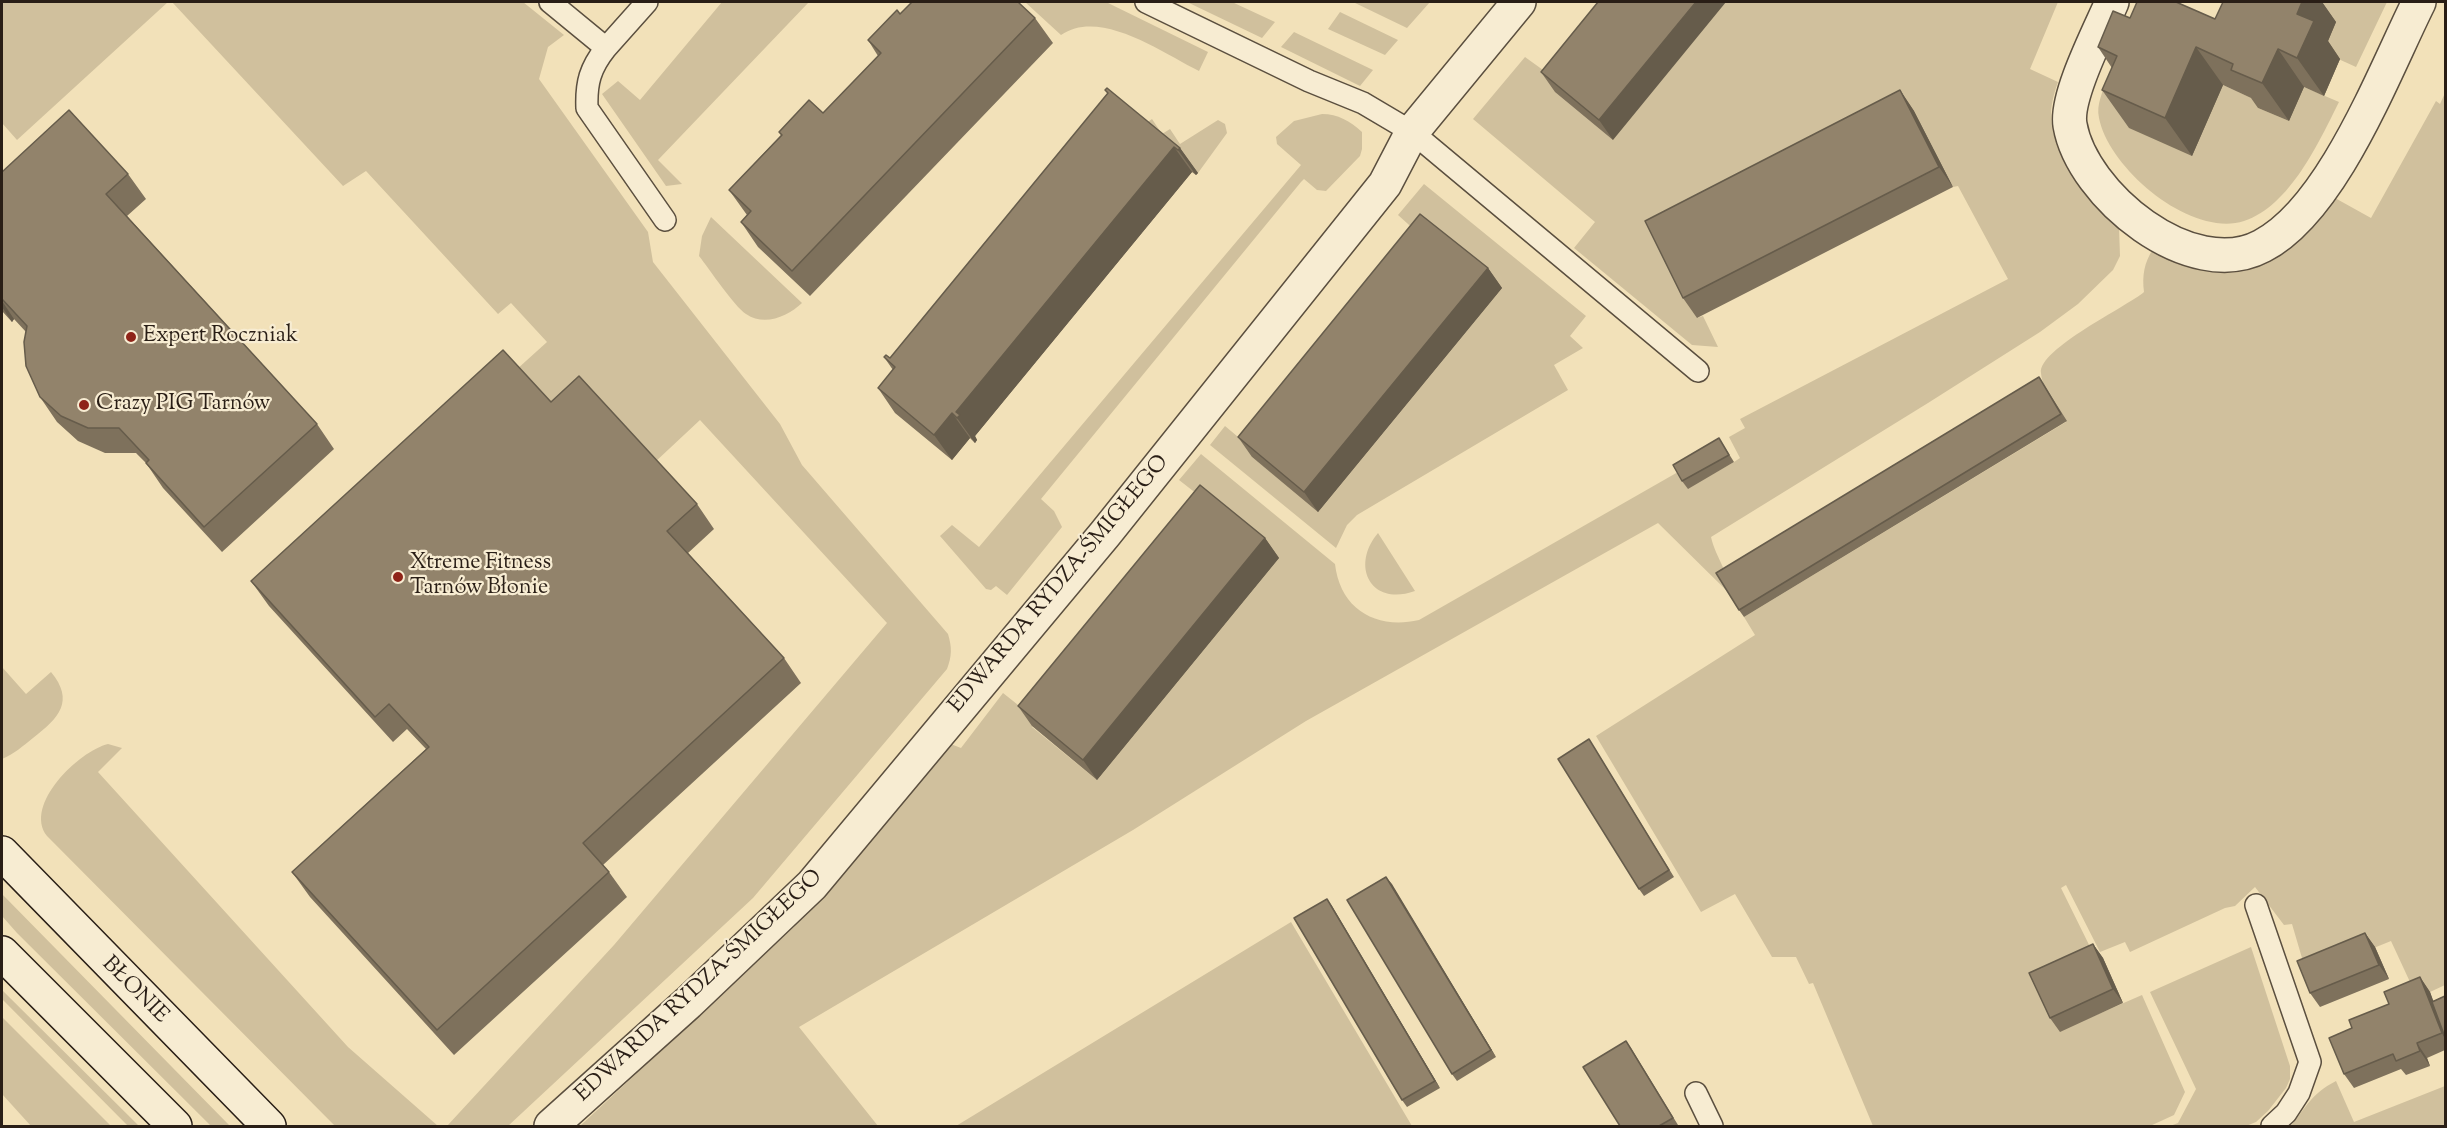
<!DOCTYPE html>
<meta charset="utf-8">
<style>
body{margin:0}
#map{position:relative;width:2447px;height:1128px;overflow:hidden;background:#f2e1b9;font-family:"Sorts Mill Goudy",serif}
canvas{display:block}
.frame{position:absolute;inset:0;border:3px solid #291e16;pointer-events:none}
</style>
<div id="map">
<canvas width="2447" height="1128"></canvas>
<div class="frame"></div>
</div>
<script>
const ctx = document.querySelector('canvas').getContext('2d');
ctx.lineJoin = 'round';
function fillPath(path, color) { ctx.fillStyle = color; ctx.fill(path, 'evenodd'); }
function strokePath(path, color, width, dash) { ctx.strokeStyle = color; ctx.lineWidth = width; ctx.lineCap = dash ? 'butt' : 'round'; ctx.setLineDash(dash || []); ctx.stroke(path); }
function write(font, color, halo, rows, align = 'center') {
  ctx.font = font + ' "Sorts Mill Goudy",serif'; ctx.lineWidth = 4.5; ctx.setLineDash([]); ctx.textBaseline = 'middle'; ctx.strokeStyle = halo; ctx.fillStyle = color; for (const [text, x, y, turn = 0] of rows) {
    ctx.save(); ctx.translate(x, y); ctx.rotate((+turn || 0) * Math.PI / 180); ctx.textAlign = isNaN(turn) ? turn : align; if (halo) ctx.strokeText(text, 0, 0); ctx.fillText(text, 0, 0); ctx.restore();
  }
}
const green = new Path2D(`
 M 2,2 L 168,2 L 17,140 L 2,123 Z
 M 172,2 L 523,2 L 564,35 L 548,47 L 539,79 L 648,232 L 653,262 L 780,424 L 802,465 L 948,634 C 952,647 952,656 947,669 L 753,898 L 508,1126 L 447,1126 L 614,945 L 887,623 L 700,420 L 654,463 L 569,427 L 516,370 L 547,342 L 511,303 L 498,314 L 366,171 L 343,186 Z
 M 722,2 L 809,2 L 658,160 L 682,184 L 666,186 L 602,94 L 618,81 L 640,100 Z
 M 1025,2 L 1106,2 L 1208,52 L 1199,71 C 1161,52 1100,8 1061,35 Z
 M 1187,2 L 1232,2 L 1275,22 L 1262,38 Z
 M 1353,2 L 1430,2 L 1407,28 Z
 M 1726,2 L 2058,2 L 2030,69 L 2058,82 C 2053,96 2049,111 2052,127 C 2057,157 2097,207 2119,227 L 2120,256 L 2113,270 L 2078,304 L 2040,332 L 1928,403 L 1711,537 C 1716,559 1729,570 1729,593 L 1658,523 L 1306,721 L 1133,830 L 799,1027 L 878,1126 L 580,1126 L 793,928 L 948,743 L 961,748 L 1003,693 L 1037,720 L 1032,727 L 1097,780 L 1279,558 L 1179,480 L 1201,454 L 1335,564 C 1340,609 1376,630 1419,620 L 1678,472 L 1688,488 L 1734,462 L 1740,458 L 1729,437 L 1745,428 L 1740,419 L 2008,279 L 1958,186 L 1953,187 L 1914,111 L 1697,318 L 1703,316 L 1718,347 L 1692,345 L 1574,248 L 1595,222 L 1473,119 L 1525,57 L 1561,83 Z
 M 2289,2 L 2387,2 L 2356,67 L 2323,52 Z
 M 1340,12 L 1398,40 L 1385,55 L 1328,29 Z
 M 1294,32 L 1373,70 L 1360,86 L 1281,47 Z
 M 2107,79 L 2223,85 L 2260,102 L 2258,108 L 2289,121 L 2304,87 L 2339,102 C 2319,142 2290,206 2244,221 C 2191,238 2109,169 2099,118 C 2096,104 2103,92 2107,79 Z
 M 2445,93 L 2445,985 L 2430,992 L 2410,982 L 2391,941 L 2307,975 L 2292,924 L 2284,925 L 2255,887 L 2235,906 L 2225,908 L 2130,952 L 2125,942 L 2100,952 L 2066,885 L 2061,888 L 2097,961 L 2087,1019 L 2142,995 L 2185,1092 L 2174,1115 L 2150,1126 L 1873,1126 L 1813,983 L 1809,984 L 1796,957 L 1772,957 L 1735,894 L 1701,912 L 1596,736 L 1755,635 L 1744,617 L 2066,422 C 2059,407 2042,390 2041,373 C 2038,349 2128,306 2144,292 C 2142,276 2144,263 2153,249 C 2175,257 2200,270 2224,272 C 2270,274 2312,233 2335,198 L 2371,218 L 2436,101 L 2440,104 Z
 M 1134,110 L 1145,124 L 1152,119 L 1162,134 L 1170,129 L 1180,144 L 1218,120 L 1225,124 L 1227,133 L 1198,173 L 1127,115 Z
 M 1322,114 C 1338,114 1350,121 1362,132 L 1362,149 L 1360,156 L 1326,191 L 1317,190 L 1304,179 L 1301,182 L 1041,499 L 1054,511 L 1062,527 L 1007,595 L 996,586 L 991,590 L 986,589 L 940,536 L 952,525 L 979,547 L 1301,165 L 1277,144 L 1276,137 L 1294,121 Z
 M 1424,184 L 1586,316 L 1570,336 L 1583,348 L 1554,365 L 1568,390 L 1357,515 L 1347,525 L 1336,548 L 1210,445 L 1225,426 L 1256,452 L 1252,457 L 1319,511 L 1428,242 L 1398,215 Z
 M 711,217 L 802,303 C 788,316 765,327 746,314 C 734,306 710,270 699,256 L 702,236 Z
 M 1378,533 L 1415,591 C 1371,607 1350,566 1378,533 Z
 M 2,667 L 26,694 L 51,672 C 75,701 59,718 33,738 C 23,746 14,754 2,759 Z
 M 108,744 L 122,748 L 98,772 L 348,1047 L 438,1126 L 335,1126 L 47,836 C 23,805 79,751 108,744 Z
 M 2,894 L 229,1125 L 228,1126 L 211,1126 L 17,933 L 2,916 Z
 M 1291,922 L 1412,1126 L 956,1126 Z
 M 2251,947 L 2290,1066 L 2290,1079 L 2286,1088 L 2268,1111 L 2256,1122 L 2246,1126 L 2170,1126 L 2178,1123 L 2196,1089 L 2150,992 Z
 M 2,990 L 139,1126 L 128,1126 L 2,999 Z
 M 2,1017 L 111,1126 L 31,1126 L 2,1094 Z
 M 2336,1081 L 2354,1122 L 2445,1086 L 2445,1126 L 2291,1126 C 2307,1106 2311,1094 2336,1081 Z`);
const lane = new Path2D(`
 M 550,2 L 606,48 C 590,68 586,83 587,108 L 665,220
 M 1146,2 L 1309,81 L 1363,103 L 1412,132 L 1698,371
 M 606,48 L 647,2
 M 2256,905 L 2310,1062 L 2299,1093 L 2286,1113 L 2272,1126
 M 1696,1093 L 1712,1126`);
const street = new Path2D(`
 M 2112,2 C 2100,30 2065,97 2070,125 C 2082,195 2191,284 2262,246 C 2333,209 2384,72 2419,2
 M 551,1126 L 688,1003 L 812,885 L 1105,534 L 1385,184 L 1412,132 L 1519,2`);
const secondary = new Path2D(`
 M 2,853 L 269,1126
 M 2,953 L 175,1126`);
const wall = new Path2D(`
 M 1598,2 L 1613,140 L 1555,92 L 1541,72 Z
 M 2223,2 L 2322,2 L 2336,22 L 2328,41 L 2340,59 L 2324,96 L 2304,87 L 2289,121 L 2258,108 L 2251,98 L 2223,85 L 2192,156 L 2129,128 L 2102,90 L 2112,68 L 2098,47 L 2215,19 Z
 M 900,14 L 1035,18 L 1053,43 L 810,296 L 758,247 L 741,222 L 747,215 L 729,190 L 781,135 L 779,132 L 823,113 L 878,56 L 868,40 Z
 M 1105,90 L 1180,148 L 1198,173 L 1196,175 L 1192,172 L 975,436 L 977,440 L 975,443 L 970,438 L 952,460 L 895,413 L 878,388 L 893,370 L 884,357 L 890,358 L 1108,94 Z
 M 1900,90 L 1914,111 L 1953,187 L 1697,318 L 1683,298 Z
 M 2,172 L 128,174 L 146,199 L 127,216 L 317,424 L 334,449 L 222,552 L 163,488 L 146,463 L 136,453 L 105,453 L 78,441 L 57,422 L 40,397 L 26,332 L 14,319 L 12,322 L 2,311 Z
 M 1488,268 L 1502,288 L 1318,512 L 1252,457 L 1238,437 Z
 M 2039,377 L 2067,421 L 1744,617 L 1739,610 Z
 M 551,402 L 697,504 L 714,529 L 688,553 L 784,658 L 801,683 L 603,865 L 609,872 L 627,897 L 454,1055 L 310,897 L 292,872 L 426,749 L 407,729 L 393,742 L 269,606 L 251,581 Z
 M 1719,438 L 1734,462 L 1688,489 L 1682,481 Z
 M 1265,538 L 1279,558 L 1097,780 L 1032,726 L 1018,706 Z
 M 1594,747 L 1674,877 L 1644,896 L 1639,889 Z
 M 1386,877 L 1496,1057 L 1457,1081 L 1452,1074 Z
 M 1327,899 L 1440,1088 L 1407,1107 L 1402,1100 Z
 M 2365,933 L 2375,947 L 2389,979 L 2320,1007 L 2310,993 Z
 M 2093,944 L 2103,958 L 2123,1003 L 2060,1032 L 2050,1018 Z
 M 2420,977 L 2430,992 L 2433,1001 L 2445,996 L 2445,1050 L 2427,1058 L 2430,1066 L 2406,1075 L 2401,1069 L 2354,1088 L 2344,1074 L 2352,1028 L 2389,1004 Z
 M 1626,1041 L 1631,1048 L 1678,1125 L 1676,1126 L 1620,1126 Z`);
const shadedWall = new Path2D(`
 M 1696,2 L 1726,2 L 1613,140 L 1599,120 Z
 M 2302,2 L 2322,2 L 2336,22 L 2328,41 L 2340,59 L 2324,96 L 2297,58 L 2297,14 Z
 M 2196,47 L 2223,85 L 2192,156 L 2165,118 Z
 M 2278,49 L 2304,87 L 2289,121 L 2262,83 Z
 M 1900,90 L 1914,111 L 1953,187 L 1939,167 Z
 M 1174,147 L 1192,172 L 975,436 L 977,440 L 975,443 L 957,418 L 956,412 Z
 M 1180,148 L 1198,173 L 1196,175 L 1178,150 Z
 M 1488,268 L 1502,288 L 1318,512 L 1304,492 Z
 M 2,301 L 14,319 L 12,322 L 2,307 Z
 M 952,413 L 970,438 L 952,460 L 934,435 Z
 M 1265,538 L 1279,558 L 1097,780 L 1083,760 Z
 M 1386,877 L 1392,884 L 1496,1057 L 1491,1050 Z
 M 1327,899 L 1332,906 L 1440,1088 L 1435,1081 Z
 M 2365,933 L 2375,947 L 2389,979 L 2379,965 Z
 M 2093,944 L 2103,958 L 2123,1003 L 2113,989 Z
 M 2420,977 L 2430,992 L 2445,1032 L 2445,1039 L 2442,1033 Z
 M 2417,1043 L 2427,1058 L 2430,1066 L 2420,1051 Z`);
const building = new Path2D(`
 M 912,2 L 1018,2 L 1035,18 L 792,271 L 741,222 L 751,211 L 729,190 L 782,135 L 779,132 L 809,100 L 823,113 L 881,53 L 868,40 L 897,10 L 900,14 Z
 M 1598,2 L 1696,2 L 1599,120 L 1541,72 Z
 M 2137,2 L 2176,2 L 2215,19 L 2223,2 L 2302,2 L 2297,14 L 2314,21 L 2297,58 L 2278,49 L 2262,83 L 2231,70 L 2233,64 L 2196,47 L 2165,118 L 2102,90 L 2117,56 L 2098,47 L 2113,11 L 2130,18 Z
 M 1107,88 L 1180,148 L 1178,150 L 1174,147 L 956,412 L 960,415 L 957,418 L 952,413 L 934,435 L 878,388 L 895,367 L 884,357 L 886,355 L 890,358 L 1108,93 L 1105,90 Z
 M 1900,90 L 1939,167 L 1683,298 L 1645,221 Z
 M 69,110 L 128,174 L 106,194 L 317,424 L 204,527 L 146,463 L 149,460 L 119,428 L 88,428 L 61,416 L 40,397 L 26,366 L 24,342 L 27,326 L 2,299 L 2,172 Z
 M 1420,214 L 1488,268 L 1304,492 L 1238,437 Z
 M 503,350 L 551,402 L 579,376 L 697,504 L 667,531 L 784,658 L 583,843 L 609,872 L 437,1030 L 292,872 L 429,747 L 389,704 L 375,717 L 251,581 Z
 M 2039,377 L 2061,414 L 1739,610 L 1716,573 Z
 M 1719,438 L 1729,455 L 1682,481 L 1673,465 Z
 M 1200,485 L 1265,538 L 1083,760 L 1018,706 Z
 M 1589,739 L 1669,870 L 1639,889 L 1558,759 Z
 M 1386,877 L 1491,1050 L 1452,1074 L 1347,900 Z
 M 1327,899 L 1435,1081 L 1402,1100 L 1294,918 Z
 M 2365,933 L 2379,965 L 2310,993 L 2297,961 Z
 M 2093,944 L 2113,989 L 2050,1018 L 2029,973 Z
 M 2420,977 L 2442,1033 L 2417,1043 L 2420,1051 L 2396,1061 L 2393,1054 L 2344,1074 L 2329,1038 L 2352,1028 L 2349,1020 L 2389,1004 L 2384,992 Z
 M 2445,996 L 2445,1037 L 2432,1002 Z
 M 1626,1041 L 1673,1118 L 1659,1126 L 1620,1126 L 1583,1067 Z`);
const markers = [
 [131,337,6,"#8f2418"],
 [84,405,6,"#8f2418"],
 [398,577,6,"#8f2418"]
];
const poiNames = [
 ["Expert Roczniak",143,337],
 ["Crazy PIG Tarnów",96,405],
 ["Xtreme Fitness",410,564],
 ["Tarnów Błonie",410,589]
];
const streetNames = [
 ["EDWARDA RYDZA-ŚMIGŁEGO",1060,585,-50],
 ["EDWARDA RYDZA-ŚMIGŁEGO",700,987,-43],
 ["BŁONIE",134,991,45]
];
fillPath(green, '#d0c09d');
strokePath(lane, '#5b4f3f', 24);
strokePath(street, '#5b4f3f', 36);
strokePath(secondary, '#291e16', 36);
strokePath(lane, '#f7ecd2', 21);
strokePath(street, '#f7ecd2', 33);
strokePath(secondary, '#f7ecd2', 33);
fillPath(wall, '#7e715c');
fillPath(shadedWall, '#665c4b');
fillPath(building, '#92836b');
strokePath(building, '#665c4b', 1.5);
for (const [x, y, r, color] of markers) { const dot = new Path2D(); dot.arc(x, y, r, 0, 2 * Math.PI); ctx.fillStyle = color; ctx.fill(dot); strokePath(dot, '#f7ecd2', 2); }
write('22px', '#291e16', '#f7ecd2', poiNames, 'left');
write('22px', '#291e16', '#f7ecd2', streetNames);
</script>
